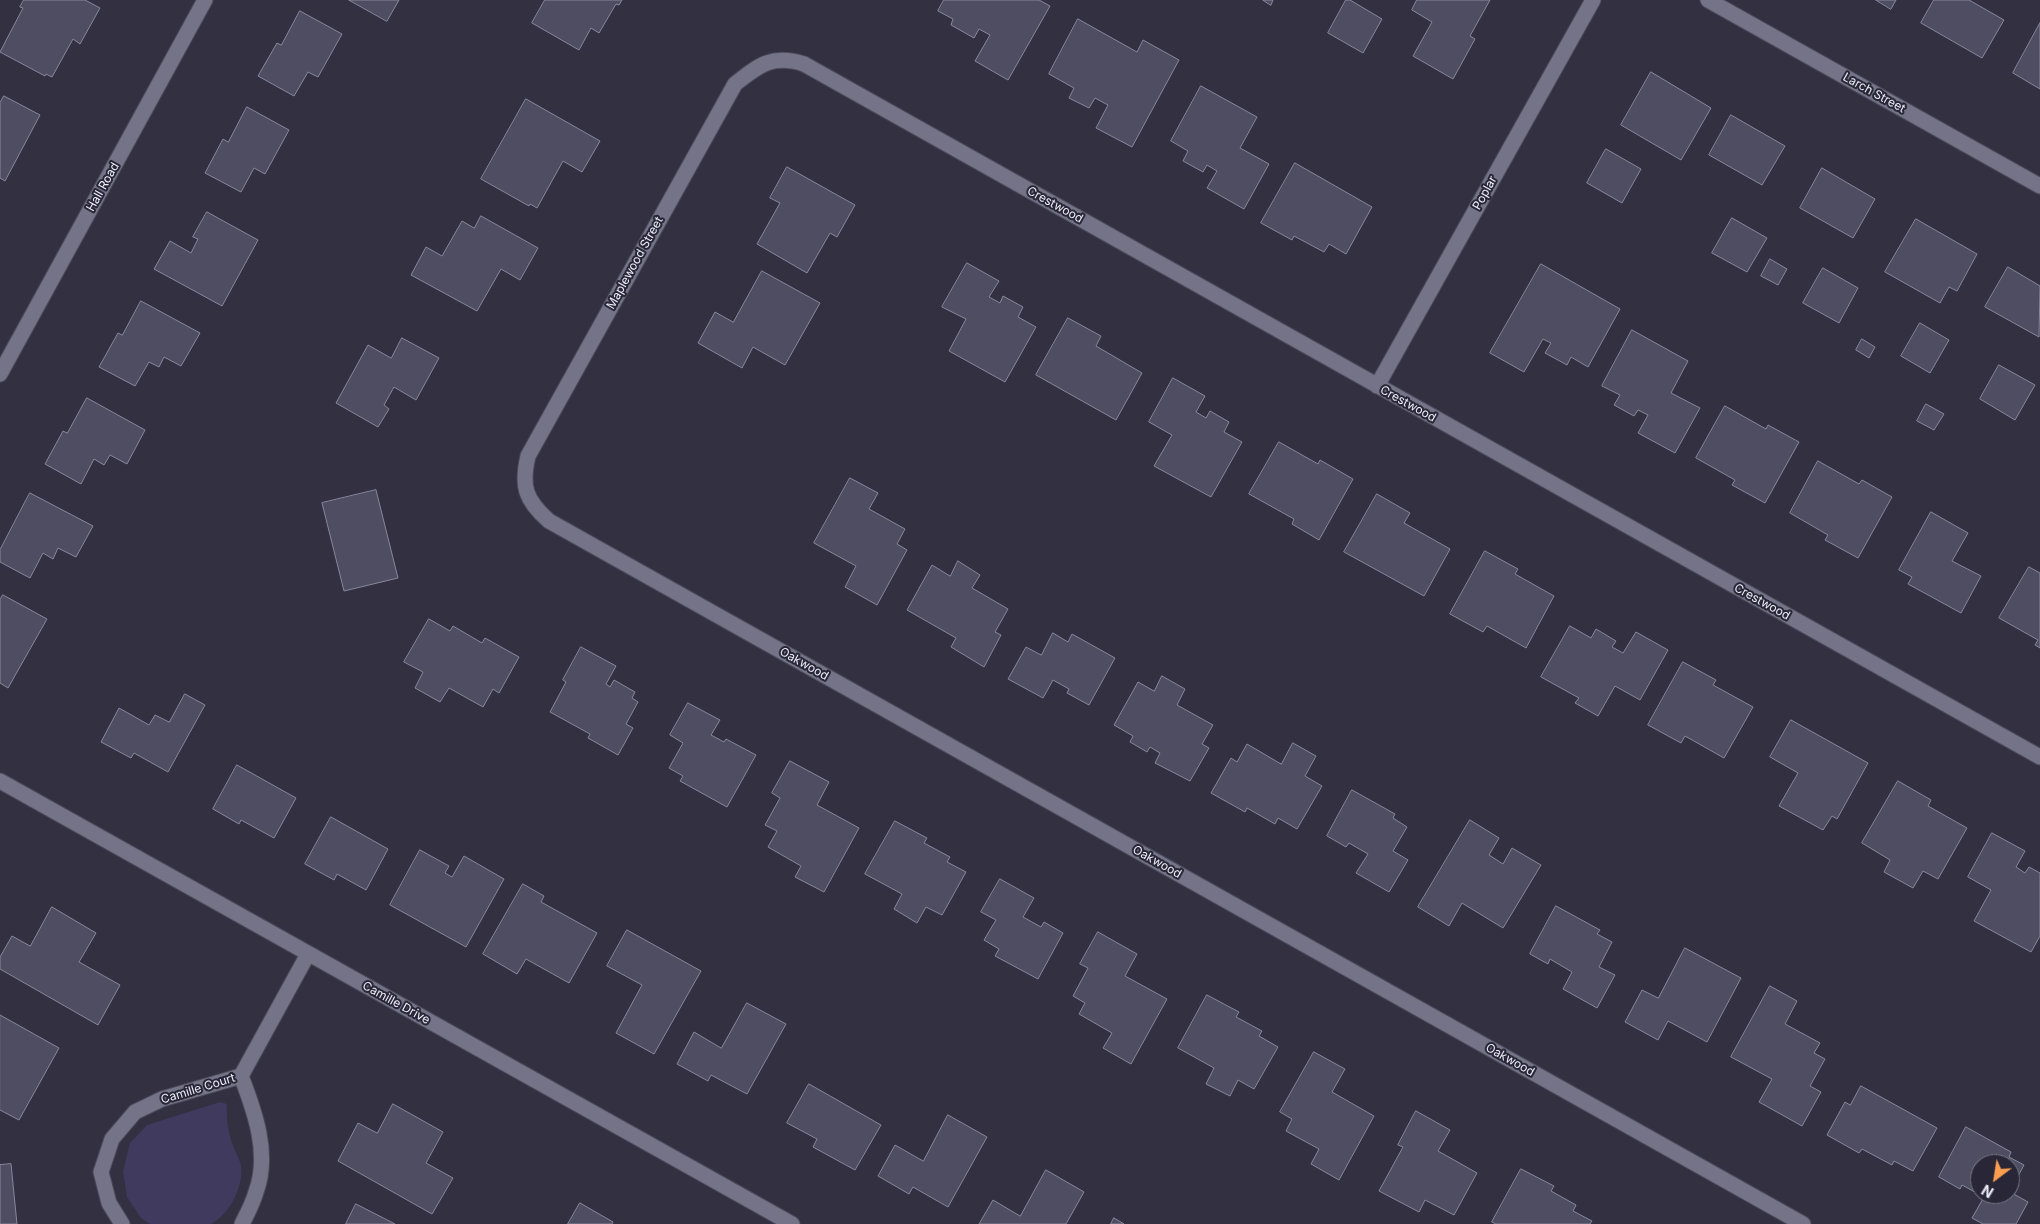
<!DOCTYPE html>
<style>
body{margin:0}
#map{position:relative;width:2040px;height:1224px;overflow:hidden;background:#323041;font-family:Inter,sans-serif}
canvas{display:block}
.north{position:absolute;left:1970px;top:1154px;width:50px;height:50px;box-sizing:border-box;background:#282637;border:1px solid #777685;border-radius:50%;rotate:211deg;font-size:14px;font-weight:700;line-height:20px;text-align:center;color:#eeedf9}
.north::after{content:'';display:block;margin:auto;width:18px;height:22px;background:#fb9e50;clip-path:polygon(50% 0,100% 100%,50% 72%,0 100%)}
</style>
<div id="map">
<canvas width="2040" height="1224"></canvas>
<div class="north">N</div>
</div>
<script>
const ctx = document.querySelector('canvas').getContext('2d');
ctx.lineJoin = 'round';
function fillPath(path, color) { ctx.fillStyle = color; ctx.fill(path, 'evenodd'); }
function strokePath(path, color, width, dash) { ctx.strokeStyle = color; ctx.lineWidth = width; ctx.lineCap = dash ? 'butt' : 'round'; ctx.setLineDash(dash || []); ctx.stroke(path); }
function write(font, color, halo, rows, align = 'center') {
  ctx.font = font + ' Inter,sans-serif'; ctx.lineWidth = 4; ctx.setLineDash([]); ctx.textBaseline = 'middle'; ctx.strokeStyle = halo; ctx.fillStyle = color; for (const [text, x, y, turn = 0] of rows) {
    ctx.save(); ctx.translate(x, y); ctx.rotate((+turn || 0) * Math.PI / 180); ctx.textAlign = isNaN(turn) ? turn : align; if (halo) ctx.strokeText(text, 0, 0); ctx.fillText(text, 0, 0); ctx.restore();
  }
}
const green = new Path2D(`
 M 220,1102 L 227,1104 C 226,1117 228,1130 232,1143 C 234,1150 239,1157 241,1165 C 244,1186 230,1214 211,1224 L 150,1224 L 141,1218 L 127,1197 L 123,1172 L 130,1143 L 147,1125 Z`);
const building = new Path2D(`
 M 24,0 L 85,0 L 100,8 L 80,44 L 73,39 L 52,77 L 46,74 L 45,76 L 0,52 L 23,8 L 20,7 Z
 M 349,0 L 399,0 L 387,21 Z
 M 545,0 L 622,0 L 619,5 L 616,4 L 599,33 L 591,28 L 579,50 L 532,23 Z
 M 944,0 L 1039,0 L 1050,6 L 1008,80 L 975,61 L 990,35 L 979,29 L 974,38 L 951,25 L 953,19 L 938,11 Z
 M 1263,0 L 1273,0 L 1271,5 Z
 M 1346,0 L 1350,0 L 1382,19 L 1363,53 L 1328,33 Z
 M 1417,0 L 1490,0 L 1470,36 L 1475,39 L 1453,79 L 1413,56 L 1432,22 L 1412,10 Z
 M 1876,0 L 1896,0 L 1891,9 Z
 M 1934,0 L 1969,0 L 2004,20 L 1982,58 L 1921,23 Z
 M 300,11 L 342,34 L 318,77 L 308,72 L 294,96 L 258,76 L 277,43 L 281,45 Z
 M 1078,19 L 1137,52 L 1143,40 L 1179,60 L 1132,147 L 1096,128 L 1108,105 L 1095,98 L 1089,108 L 1069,98 L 1074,88 L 1049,74 Z
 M 2040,23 L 2040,89 L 2013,73 Z
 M 1651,72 L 1711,108 L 1681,160 L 1621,125 Z
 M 1201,86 L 1257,117 L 1240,148 L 1269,164 L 1244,209 L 1207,188 L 1217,171 L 1207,165 L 1203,172 L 1183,161 L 1188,151 L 1171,141 Z
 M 4,96 L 40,115 L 5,181 L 0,178 L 0,103 Z
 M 526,99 L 600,141 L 582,172 L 563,161 L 537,208 L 530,204 L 529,206 L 481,179 Z
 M 247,107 L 289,130 L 265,174 L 254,168 L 241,192 L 205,173 L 223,139 L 228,142 Z
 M 1731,115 L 1785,146 L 1762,185 L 1709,155 Z
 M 1606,149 L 1641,169 L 1622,203 L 1587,183 Z
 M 1295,163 L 1372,207 L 1346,254 L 1329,244 L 1324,252 L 1294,236 L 1292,240 L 1261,223 Z
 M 787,167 L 855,205 L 837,237 L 830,233 L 807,273 L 757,244 L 780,203 L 770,198 Z
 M 1822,168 L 1875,199 L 1853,238 L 1800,208 Z
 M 207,212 L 258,240 L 222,306 L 154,269 L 170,241 L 191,253 L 198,239 L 193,237 Z
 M 481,216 L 538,248 L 520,280 L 501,269 L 477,311 L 411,275 L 426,247 L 442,256 L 462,221 L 474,228 Z
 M 1732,218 L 1767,238 L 1747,272 L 1712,253 Z
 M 1916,219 L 1977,254 L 1957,291 L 1949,287 L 1940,303 L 1885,272 Z
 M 1770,259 L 1787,269 L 1778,285 L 1761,276 Z
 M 967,263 L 999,281 L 989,297 L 1000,303 L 1003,296 L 1023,307 L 1018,317 L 1036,327 L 1005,382 L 949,351 L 966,319 L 942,307 Z
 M 1541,264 L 1620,309 L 1588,367 L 1571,357 L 1567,365 L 1545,353 L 1551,343 L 1543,339 L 1524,372 L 1490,353 Z
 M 2008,267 L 2040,286 L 2039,337 L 1985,307 Z
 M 1823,268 L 1858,288 L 1839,323 L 1803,303 Z
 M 762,271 L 820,303 L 785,365 L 753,347 L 742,368 L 698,343 L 715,312 L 733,322 Z
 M 141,301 L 200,333 L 181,366 L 164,357 L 159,367 L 149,362 L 135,386 L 99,367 L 118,333 L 122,335 Z
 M 1068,318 L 1101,336 L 1096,346 L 1142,373 L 1116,420 L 1036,375 Z
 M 1920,323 L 1949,340 L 1930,373 L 1901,356 Z
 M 1632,330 L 1688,361 L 1671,393 L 1700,408 L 1675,453 L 1638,433 L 1648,415 L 1638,410 L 1634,416 L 1614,405 L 1620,395 L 1602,386 Z
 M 402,338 L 439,358 L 416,400 L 394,387 L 384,405 L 389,409 L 378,427 L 336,403 L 368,345 L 391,358 Z
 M 1862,339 L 1875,347 L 1869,358 L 1856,350 Z
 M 1999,365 L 2035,385 L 2015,420 L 1980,399 Z
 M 1173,378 L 1205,396 L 1196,412 L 1206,418 L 1210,411 L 1229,422 L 1224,432 L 1242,442 L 1211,497 L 1154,466 L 1172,435 L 1149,422 Z
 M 87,398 L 145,430 L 127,464 L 110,455 L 104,465 L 94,459 L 81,484 L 45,464 L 63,431 L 67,433 Z
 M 1926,404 L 1944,414 L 1934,430 L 1917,421 Z
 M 1725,406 L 1766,429 L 1768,425 L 1799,442 L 1765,503 L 1732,485 L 1735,480 L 1696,458 Z
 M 1279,442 L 1318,464 L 1320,460 L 1353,479 L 1319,540 L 1292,524 L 1294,519 L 1249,494 Z
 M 1818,461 L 1859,484 L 1862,480 L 1892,497 L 1858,558 L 1825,540 L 1828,535 L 1790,513 Z
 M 850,478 L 878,493 L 869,509 L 905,529 L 897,544 L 907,550 L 877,605 L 845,587 L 856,566 L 814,543 Z
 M 376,490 L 398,578 L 344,591 L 322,503 Z
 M 30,493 L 93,526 L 76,557 L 58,548 L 53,559 L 43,553 L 30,578 L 0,562 L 0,550 Z
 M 1377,494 L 1410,513 L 1404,523 L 1450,549 L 1424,596 L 1344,552 Z
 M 1931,512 L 1968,533 L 1952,561 L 1981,576 L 1961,613 L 1908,584 L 1912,577 L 1899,570 Z
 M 1485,551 L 1518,569 L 1515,574 L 1554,596 L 1526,648 L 1487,626 L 1483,632 L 1450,614 Z
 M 958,561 L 980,575 L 972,588 L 1008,609 L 995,632 L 1001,635 L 984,667 L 951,647 L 956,638 L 907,610 L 932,565 L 950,576 Z
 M 2029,567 L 2040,573 L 2040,648 L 2035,645 L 2038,640 L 1999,618 Z
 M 3,595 L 47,619 L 8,688 L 0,683 L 0,600 Z
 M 429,619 L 450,631 L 453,626 L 482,643 L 485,638 L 519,657 L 499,693 L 493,689 L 483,707 L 449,688 L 440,702 L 415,688 L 423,672 L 404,662 Z
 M 1570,626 L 1591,638 L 1596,629 L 1616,641 L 1612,647 L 1623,653 L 1636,632 L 1668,650 L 1640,700 L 1615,686 L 1598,716 L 1575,703 L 1579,698 L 1541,677 Z
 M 1053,633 L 1068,642 L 1072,634 L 1115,658 L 1089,705 L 1067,693 L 1069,689 L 1053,680 L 1043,698 L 1008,679 L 1026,647 L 1041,655 Z
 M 581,647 L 616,666 L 606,684 L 610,687 L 614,680 L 635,692 L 632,698 L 638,702 L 626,724 L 633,728 L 618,755 L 588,738 L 590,734 L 550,712 L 566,682 L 563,680 Z
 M 1683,662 L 1716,680 L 1713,685 L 1753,707 L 1724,758 L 1685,736 L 1681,743 L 1648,725 Z
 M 1162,676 L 1185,689 L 1177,705 L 1213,725 L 1202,744 L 1209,748 L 1190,781 L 1155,763 L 1160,753 L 1150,747 L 1147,752 L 1130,742 L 1133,736 L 1114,725 L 1138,682 L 1154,691 Z
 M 185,694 L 205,705 L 168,772 L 134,753 L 131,758 L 101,742 L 119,708 L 149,725 L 155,715 L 169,722 Z
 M 688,703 L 720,720 L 711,735 L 724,742 L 726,739 L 756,755 L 727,807 L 680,781 L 683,776 L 669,768 L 683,743 L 670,735 Z
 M 1791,720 L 1868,763 L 1837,819 L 1832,816 L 1823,830 L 1779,806 L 1798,773 L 1770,757 Z
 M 1293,743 L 1316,756 L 1305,776 L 1322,786 L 1297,829 L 1278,818 L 1275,824 L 1247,808 L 1245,812 L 1211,793 L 1231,758 L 1237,762 L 1247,744 L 1281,764 Z
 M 790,761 L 829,782 L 817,805 L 859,828 L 824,892 L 795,877 L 801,866 L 768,847 L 777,831 L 765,825 L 780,798 L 772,793 Z
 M 237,765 L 296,798 L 274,838 L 241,820 L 239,824 L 213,809 Z
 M 1898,781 L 1931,800 L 1928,806 L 1967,828 L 1938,879 L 1923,871 L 1913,888 L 1884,872 L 1890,860 L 1862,843 Z
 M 1352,790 L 1395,814 L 1393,818 L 1407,827 L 1393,851 L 1408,860 L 1389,892 L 1356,873 L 1368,854 L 1349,843 L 1346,847 L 1327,836 Z
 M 331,817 L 388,849 L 366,890 L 337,874 L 334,880 L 305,864 Z
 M 1470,820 L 1499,838 L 1489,855 L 1503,864 L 1512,848 L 1541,865 L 1503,928 L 1462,903 L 1449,926 L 1418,907 Z
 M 895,821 L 927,838 L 924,843 L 950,857 L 947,862 L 966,872 L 942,915 L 926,907 L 917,923 L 894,909 L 902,894 L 865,874 Z
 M 1992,833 L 2025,851 L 2016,867 L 2025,873 L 2029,867 L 2040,873 L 2040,936 L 2031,952 L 1974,921 L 1991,890 L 1968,877 Z
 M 420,850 L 449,866 L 445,873 L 452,877 L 464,856 L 504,879 L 466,947 L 390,905 Z
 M 1000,879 L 1034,898 L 1023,917 L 1041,927 L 1044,922 L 1063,933 L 1038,979 L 995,956 L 999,949 L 984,940 L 996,920 L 981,912 Z
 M 523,884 L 544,896 L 541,902 L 597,933 L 569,983 L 526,959 L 517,974 L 483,954 Z
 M 1556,906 L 1600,930 L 1597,934 L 1612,942 L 1599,967 L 1615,975 L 1597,1008 L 1563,989 L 1572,972 L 1550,959 L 1548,964 L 1530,954 Z
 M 52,907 L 96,933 L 79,962 L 120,985 L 98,1025 L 0,969 L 0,957 L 12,936 L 30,946 Z
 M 627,930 L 701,971 L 654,1054 L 616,1033 L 642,985 L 607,966 Z
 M 1098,932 L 1137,954 L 1125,976 L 1167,999 L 1131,1064 L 1103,1048 L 1112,1033 L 1079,1014 L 1085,1003 L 1073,996 L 1088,968 L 1080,964 Z
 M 1685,948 L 1741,978 L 1707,1042 L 1668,1021 L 1658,1040 L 1625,1022 L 1642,990 L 1658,998 Z
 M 1770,986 L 1797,1001 L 1785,1024 L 1820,1043 L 1814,1053 L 1825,1059 L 1810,1086 L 1821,1092 L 1802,1126 L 1759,1102 L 1772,1079 L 1731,1057 Z
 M 1207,995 L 1239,1012 L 1236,1017 L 1262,1031 L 1259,1036 L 1278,1047 L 1254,1089 L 1238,1080 L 1230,1096 L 1206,1084 L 1214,1068 L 1178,1048 Z
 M 747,1003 L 786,1024 L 747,1094 L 711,1075 L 708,1081 L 677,1064 L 694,1032 L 721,1048 Z
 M 0,1015 L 59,1048 L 19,1120 L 0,1110 Z
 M 1314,1052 L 1345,1069 L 1332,1092 L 1374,1116 L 1339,1180 L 1311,1164 L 1319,1149 L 1286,1131 L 1292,1119 L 1280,1112 Z
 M 809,1084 L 881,1125 L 855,1170 L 813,1147 L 817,1139 L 787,1123 Z
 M 1861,1086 L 1937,1128 L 1913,1171 L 1894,1161 L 1892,1165 L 1862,1149 L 1859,1153 L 1827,1135 L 1845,1102 L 1850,1105 Z
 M 393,1104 L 443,1132 L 426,1163 L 453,1178 L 432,1214 L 338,1161 L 358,1123 L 377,1133 Z
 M 1416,1111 L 1450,1130 L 1438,1151 L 1477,1173 L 1454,1215 L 1425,1200 L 1419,1212 L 1379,1191 L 1403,1147 L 1398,1145 Z
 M 948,1115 L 987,1137 L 948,1207 L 913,1187 L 909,1194 L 878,1176 L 895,1145 L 923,1161 Z
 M 1966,1127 L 2011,1152 L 2009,1157 L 2024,1165 L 2010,1191 L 2010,1164 L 1980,1164 L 1980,1194 L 2010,1194 L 2010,1192 L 2028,1202 L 2016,1224 L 1983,1224 L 1972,1218 L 1984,1197 L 1962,1185 L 1960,1189 L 1939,1177 Z
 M 11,1164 L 17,1224 L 0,1224 L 0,1165 Z
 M 1521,1169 L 1554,1186 L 1551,1191 L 1576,1205 L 1573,1211 L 1592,1221 L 1590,1224 L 1496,1224 L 1492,1222 Z
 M 1046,1170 L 1084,1192 L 1066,1224 L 979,1224 L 993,1200 L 1020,1216 Z
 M 580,1203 L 613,1222 L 612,1224 L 568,1224 Z
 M 356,1204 L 395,1224 L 346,1224 Z
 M 1114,1218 L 1124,1224 L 1111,1224 Z`);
const street = new Path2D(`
 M 1708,0 L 2040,186
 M 0,374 L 205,0
 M 1377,386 L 1593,0
 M 0,781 L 792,1224
 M 241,1076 C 255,1112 270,1154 256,1192 C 253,1203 247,1214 242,1224
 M 122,1224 L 109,1203 L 101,1172 L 112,1139 L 135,1112 L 162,1099 L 241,1076 L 308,954
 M 1803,1224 L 549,521 C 525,500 521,486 528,456 L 735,84 C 759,65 772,54 804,64 L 2040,757`);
const streetNames = [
 ["Larch Street",1874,93,29],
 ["Hall Road",103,187,-61],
 ["Poplar",1485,193,-61],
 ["Crestwood",1055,205,29],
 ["Maplewood Street",635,263,-61],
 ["Crestwood",1408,404,29],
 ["Crestwood",1762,602,29],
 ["Oakwood",804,664,29],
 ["Oakwood",1157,862,29],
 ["Camille Drive",396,1003,29],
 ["Oakwood",1510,1060,29],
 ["Camille Court",198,1089,-17]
];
fillPath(green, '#3f3a5e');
fillPath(building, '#4f4d61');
strokePath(building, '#89879c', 1);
strokePath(street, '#4d4b5a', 17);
strokePath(street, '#757388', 15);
write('12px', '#eeedf9', '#282637', streetNames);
</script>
